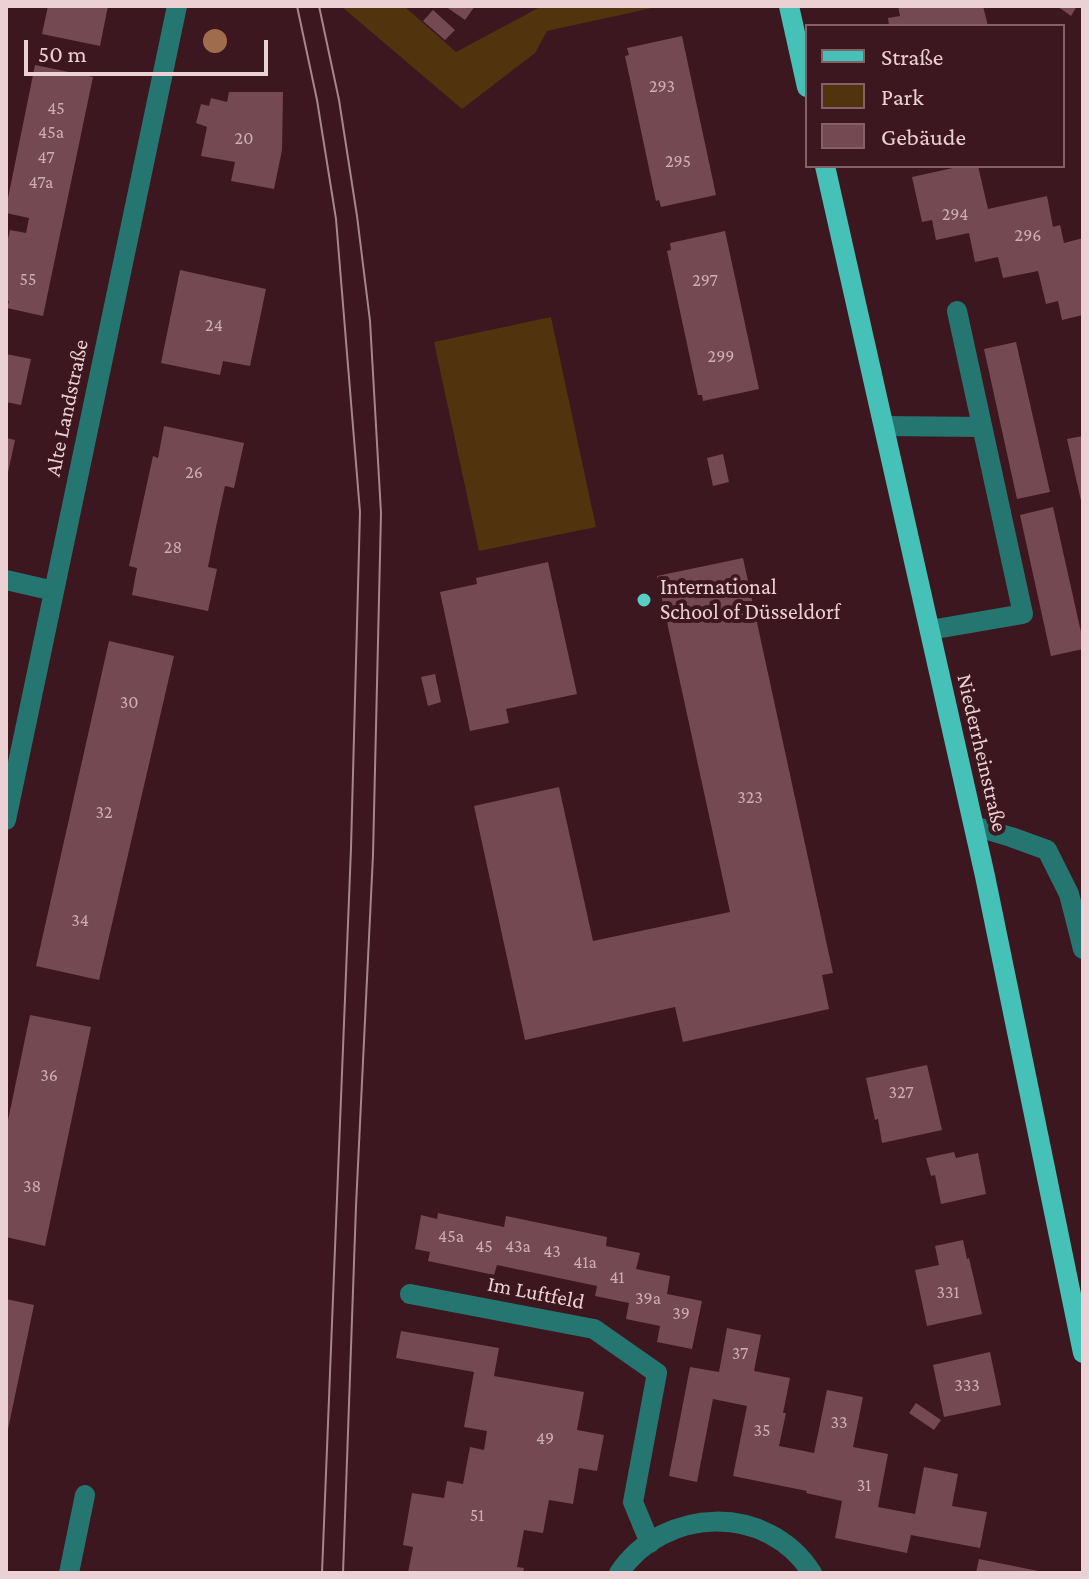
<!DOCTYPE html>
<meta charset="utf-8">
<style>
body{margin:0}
#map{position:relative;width:1089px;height:1579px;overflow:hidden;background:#3d171f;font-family:"Crimson Pro",serif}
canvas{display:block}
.frame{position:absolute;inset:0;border:8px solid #ebd0d4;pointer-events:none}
.legend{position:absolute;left:805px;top:24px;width:260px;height:144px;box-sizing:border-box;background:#3d171f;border:2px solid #836167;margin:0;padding:10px 14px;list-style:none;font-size:24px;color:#ebd0d4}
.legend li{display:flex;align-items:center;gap:16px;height:40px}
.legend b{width:40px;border:2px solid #836167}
.scale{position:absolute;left:24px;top:40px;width:244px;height:36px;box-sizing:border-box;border:4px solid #ebd0d4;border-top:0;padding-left:10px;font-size:24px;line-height:28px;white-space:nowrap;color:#ebd0d4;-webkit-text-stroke:6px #3d171f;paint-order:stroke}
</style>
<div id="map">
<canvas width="1089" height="1579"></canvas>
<div class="frame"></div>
<ul class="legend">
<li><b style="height:10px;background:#45c1b8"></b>Straße</li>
<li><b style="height:22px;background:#51330e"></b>Park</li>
<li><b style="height:22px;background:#754951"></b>Gebäude</li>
</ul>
<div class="scale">50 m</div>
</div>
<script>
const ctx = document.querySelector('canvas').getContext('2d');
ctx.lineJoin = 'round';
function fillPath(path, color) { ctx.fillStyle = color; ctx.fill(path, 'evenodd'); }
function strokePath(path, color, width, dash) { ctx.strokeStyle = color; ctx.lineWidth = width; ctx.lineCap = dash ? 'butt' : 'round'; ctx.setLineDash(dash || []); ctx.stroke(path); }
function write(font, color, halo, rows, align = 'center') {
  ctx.font = font + ' "Crimson Pro",serif'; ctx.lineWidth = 8; ctx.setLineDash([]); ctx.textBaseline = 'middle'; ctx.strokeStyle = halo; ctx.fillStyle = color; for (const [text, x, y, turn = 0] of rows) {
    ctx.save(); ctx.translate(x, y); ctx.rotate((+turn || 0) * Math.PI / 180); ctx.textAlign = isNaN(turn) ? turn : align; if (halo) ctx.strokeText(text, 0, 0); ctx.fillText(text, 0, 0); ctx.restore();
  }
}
const green = new Path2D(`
 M 341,6 L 404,6 L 456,52 L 542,6 L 661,6 L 547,31 L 535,53 L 462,109 Z
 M 551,317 L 596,527 L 479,551 L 434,342 Z`);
const building = new Path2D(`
 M 48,6 L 108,6 L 100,46 L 42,34 Z
 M 445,6 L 475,6 L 465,20 Z
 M 898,6 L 983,6 L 988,26 L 889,26 L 888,18 L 900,16 Z
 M 1057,6 L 1077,6 L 1071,16 Z
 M 433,10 L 455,30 L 445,40 L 423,21 Z
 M 682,36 L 716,195 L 661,207 L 659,200 L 656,201 L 625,56 L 629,55 L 627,48 Z
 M 35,65 L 93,77 L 43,316 L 7,308 L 9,301 L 6,301 L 6,248 L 10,230 L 26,233 L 29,218 L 6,213 L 6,208 Z
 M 229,92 L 283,92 L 282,150 L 274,189 L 231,181 L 235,162 L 201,156 L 207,127 L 196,123 L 201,104 L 209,106 L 211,98 L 227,102 Z
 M 962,166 L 978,166 L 988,209 L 1047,196 L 1053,227 L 1060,225 L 1064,243 L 1083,238 L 1083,315 L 1062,320 L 1058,301 L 1046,304 L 1038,271 L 1003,278 L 998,257 L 975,262 L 969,233 L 936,240 L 932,220 L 922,222 L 912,177 Z
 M 725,231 L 759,389 L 703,401 L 702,395 L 698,395 L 667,251 L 671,250 L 670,243 Z
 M 180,270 L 266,289 L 250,366 L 223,361 L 220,375 L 161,363 Z
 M 1016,342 L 1050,492 L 1017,499 L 984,349 Z
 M 6,354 L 31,359 L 21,405 L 6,402 Z
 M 164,426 L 244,443 L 234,488 L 225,486 L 216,527 L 208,567 L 217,569 L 208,611 L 132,595 L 137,568 L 129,566 L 153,456 L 158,458 Z
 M 1083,436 L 1083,505 L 1082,505 L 1067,439 Z
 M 6,438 L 15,440 L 7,477 L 6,476 Z
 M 723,454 L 729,482 L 713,486 L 707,458 Z
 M 1053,507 L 1083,641 L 1083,649 L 1051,656 L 1020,515 Z
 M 743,558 L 833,973 L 822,975 L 829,1009 L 683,1042 L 675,1007 L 525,1040 L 474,806 L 559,787 L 593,941 L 730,912 L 657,576 Z
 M 548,562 L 577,694 L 506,709 L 509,723 L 470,731 L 440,592 L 477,584 L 476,578 Z
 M 109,641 L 174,656 L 99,980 L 36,966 Z
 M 435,674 L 441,702 L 428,706 L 421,677 Z
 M 30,1015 L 91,1027 L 45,1246 L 6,1237 L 6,1130 Z
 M 927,1065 L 942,1130 L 882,1143 L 878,1119 L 875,1120 L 866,1078 Z
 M 954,1152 L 956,1158 L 978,1153 L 986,1194 L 941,1204 L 935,1175 L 931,1176 L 926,1158 Z
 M 438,1213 L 504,1227 L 506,1216 L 607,1237 L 606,1246 L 640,1253 L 636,1269 L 670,1276 L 667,1294 L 702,1301 L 692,1349 L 657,1342 L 660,1326 L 626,1319 L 629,1303 L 595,1296 L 597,1286 L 497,1265 L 494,1275 L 428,1261 L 430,1252 L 415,1249 L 421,1215 L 437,1219 Z
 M 963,1240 L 967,1259 L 969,1258 L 982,1314 L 927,1326 L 915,1270 L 939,1265 L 935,1246 Z
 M 6,1299 L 34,1305 L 7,1434 L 6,1433 Z
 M 727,1328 L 761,1335 L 754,1371 L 790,1378 L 783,1413 L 786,1413 L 779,1446 L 814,1453 L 827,1390 L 863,1397 L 853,1447 L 888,1454 L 878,1507 L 915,1514 L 924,1467 L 958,1474 L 952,1506 L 987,1512 L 980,1548 L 911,1535 L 907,1553 L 835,1538 L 842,1501 L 806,1493 L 807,1491 L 733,1476 L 747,1406 L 713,1399 L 697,1482 L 669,1476 L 690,1367 L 719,1372 Z
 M 401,1331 L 499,1348 L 494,1376 L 584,1392 L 577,1430 L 604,1435 L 597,1471 L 579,1468 L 573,1504 L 549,1500 L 543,1533 L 524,1530 L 517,1567 L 524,1568 L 523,1573 L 408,1573 L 413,1547 L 403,1545 L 412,1493 L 444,1498 L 447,1481 L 463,1484 L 470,1447 L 484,1450 L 487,1431 L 464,1427 L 474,1372 L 396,1358 Z
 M 990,1352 L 1001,1405 L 944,1417 L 933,1365 Z
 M 916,1403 L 941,1420 L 934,1430 L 909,1413 Z
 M 979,1559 L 1043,1572 L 1043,1573 L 976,1573 Z`);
const minor = new Path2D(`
 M 884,426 L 982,427
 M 6,580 L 54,591
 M 930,630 L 1023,614 L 957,311
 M 6,820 L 177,6
 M 974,826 L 1011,837 L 1047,850 L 1069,894 L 1083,949
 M 410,1294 L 594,1329 L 657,1373 L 633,1502 L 650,1543
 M 69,1573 L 85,1495
 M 619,1573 C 664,1506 768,1503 812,1573`);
const major = new Path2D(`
 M 789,6 L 807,87
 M 825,166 L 985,876 L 1083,1353`);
const tram = new Path2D(`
 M 297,6 L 317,100 L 336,219 L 360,512 L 351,848 L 322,1573
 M 319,6 L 339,100 L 357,216 L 370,321 L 381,513 L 373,855 L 356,1206 L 343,1573`);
const trees = [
 [215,41]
];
const markers = [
 [644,600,8,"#56cec4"]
];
const numberNames = [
 ["293",662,86],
 ["45",56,108],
 ["45a",51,132],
 ["20",244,138],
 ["47",46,157],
 ["295",678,161],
 ["47a",41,182],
 ["294",955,214],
 ["296",1028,235],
 ["55",28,279],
 ["297",705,280],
 ["24",214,325],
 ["299",721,356],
 ["26",194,472],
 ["28",173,547],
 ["30",129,702],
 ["323",750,797],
 ["32",104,812],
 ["34",80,920],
 ["36",49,1075],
 ["327",901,1092],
 ["38",32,1186],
 ["45a",451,1236],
 ["45",484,1246],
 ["43a",518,1246],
 ["43",552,1251],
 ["41a",585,1262],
 ["41",617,1277],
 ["331",948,1292],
 ["39a",648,1298],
 ["39",681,1313],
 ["37",740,1353],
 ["333",967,1385],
 ["33",839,1422],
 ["35",762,1430],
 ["49",545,1438],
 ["31",864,1485],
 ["51",477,1515]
];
const streetNames = [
 ["Alte Landstraße",67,408,-78],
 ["Niederrheinstraße",982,753,77],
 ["Im Luftfeld",536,1293,11]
];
const poiNames = [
 ["International",660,587],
 ["School of Düsseldorf",660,612]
];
fillPath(green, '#51330e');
fillPath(building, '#754951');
strokePath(minor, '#257670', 20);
strokePath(major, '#45c1b8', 20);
strokePath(tram, '#a5868c', 2);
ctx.fillStyle = '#a06d4c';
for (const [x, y] of trees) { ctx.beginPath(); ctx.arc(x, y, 12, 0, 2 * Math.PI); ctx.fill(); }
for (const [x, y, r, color] of markers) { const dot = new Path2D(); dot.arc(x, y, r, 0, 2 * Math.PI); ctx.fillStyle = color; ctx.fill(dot); strokePath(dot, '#3d171f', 3); }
write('18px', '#ceaeb3', null, numberNames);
write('22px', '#ebd0d4', '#3d171f', streetNames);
write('22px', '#ebd0d4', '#3d171f', poiNames, 'left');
</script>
